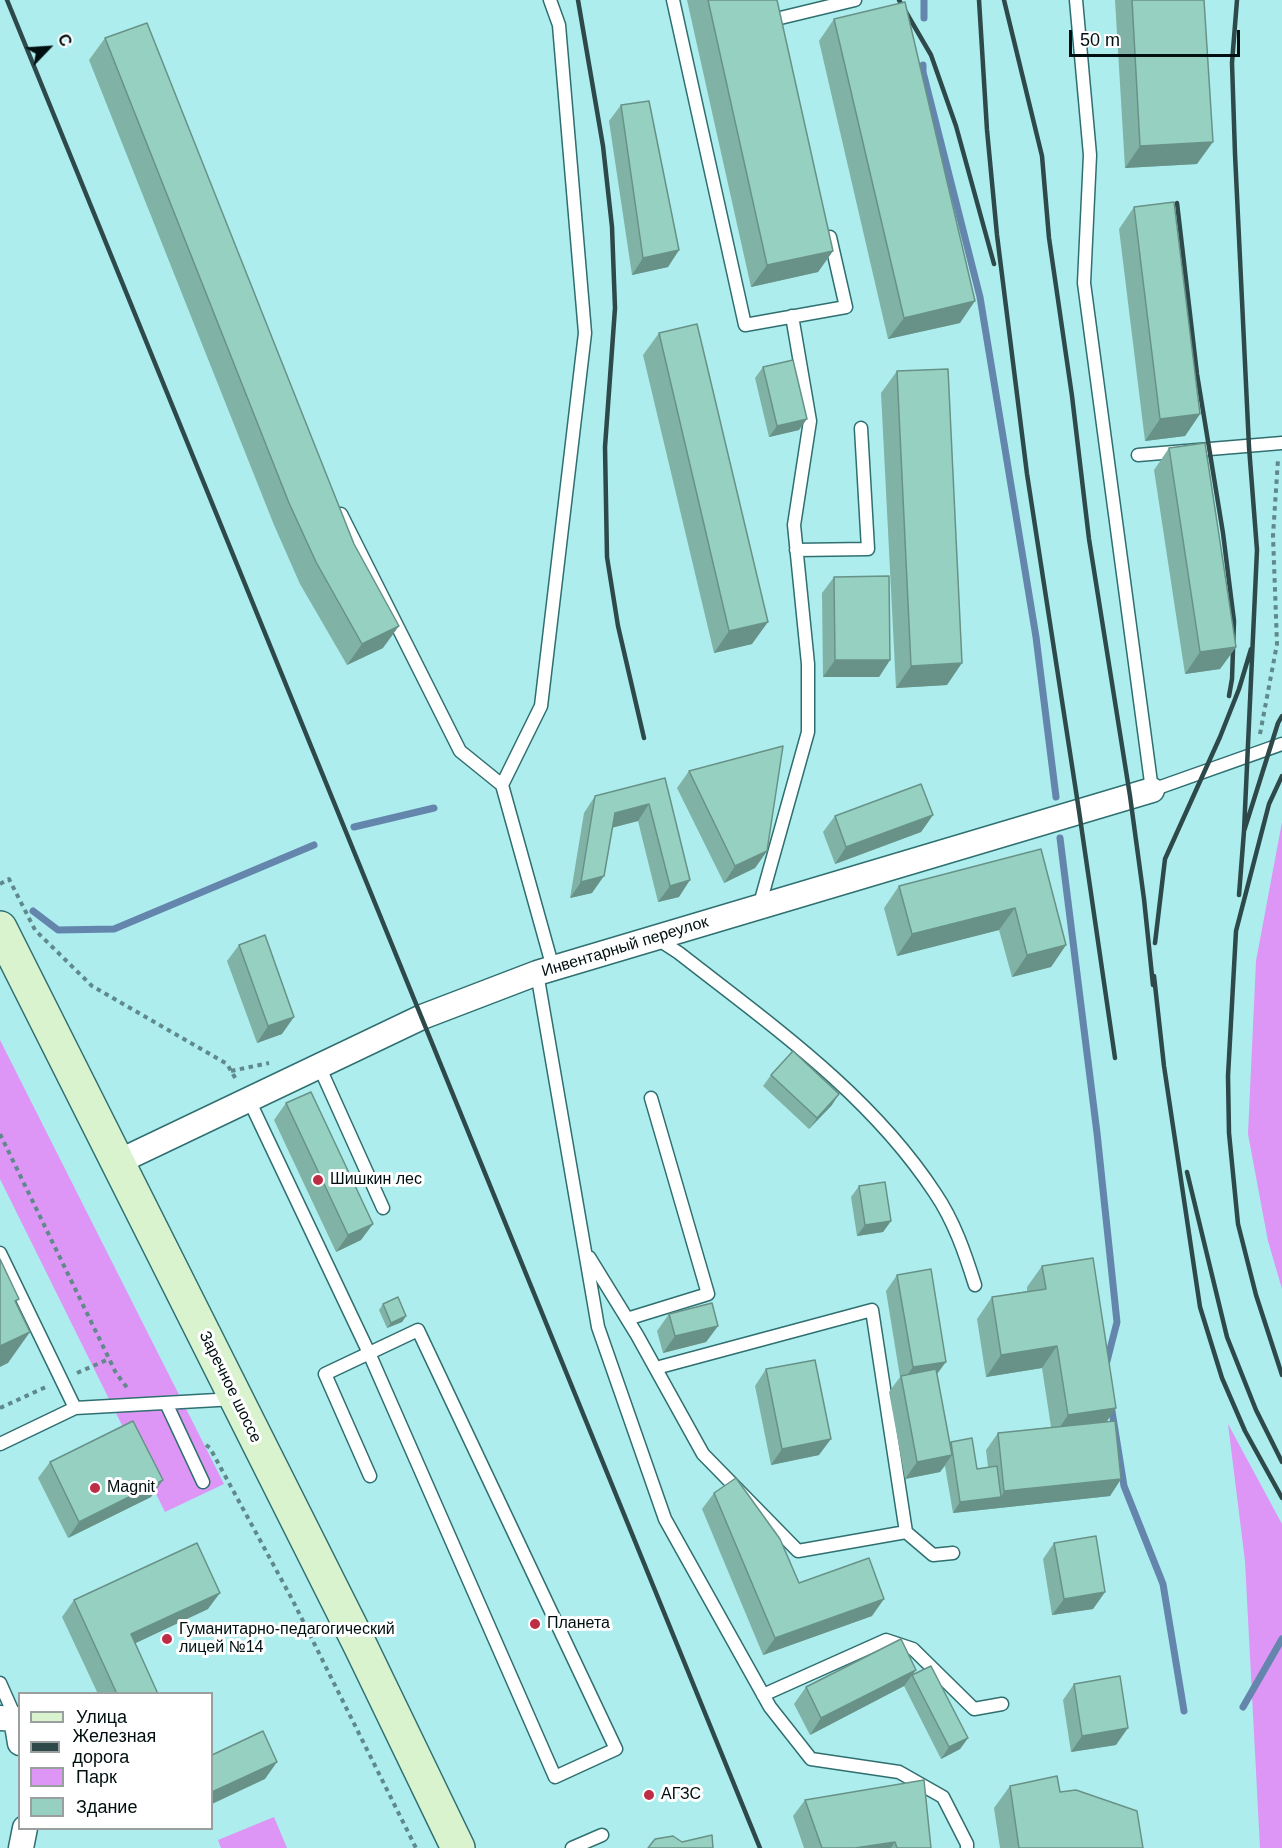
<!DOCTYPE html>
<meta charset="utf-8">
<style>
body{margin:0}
#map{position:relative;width:1282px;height:1848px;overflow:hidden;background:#adedee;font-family:Helvetica,sans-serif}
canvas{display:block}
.legend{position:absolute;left:18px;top:1692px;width:195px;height:138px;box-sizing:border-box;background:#fff;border:2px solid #999f9f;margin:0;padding:8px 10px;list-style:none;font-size:18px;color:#000f10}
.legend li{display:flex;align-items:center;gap:12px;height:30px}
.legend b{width:30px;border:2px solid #999f9f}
.north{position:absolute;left:18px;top:18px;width:60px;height:60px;-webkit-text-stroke:4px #fff;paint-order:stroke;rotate:65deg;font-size:16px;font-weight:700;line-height:24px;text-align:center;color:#000f10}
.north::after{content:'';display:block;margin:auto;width:21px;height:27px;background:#000f10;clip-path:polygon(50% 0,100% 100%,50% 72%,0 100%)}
.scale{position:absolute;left:1069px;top:30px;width:171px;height:27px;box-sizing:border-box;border:3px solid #000f10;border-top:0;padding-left:8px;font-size:18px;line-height:21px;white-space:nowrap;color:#000f10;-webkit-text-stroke:4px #fff;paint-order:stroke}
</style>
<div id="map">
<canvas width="1282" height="1848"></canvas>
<ul class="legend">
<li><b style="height:8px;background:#daf3cf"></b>Улица</li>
<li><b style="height:8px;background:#2d494a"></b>Железная дорога</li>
<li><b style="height:16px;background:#dd95f6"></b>Парк</li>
<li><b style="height:16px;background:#95d0c1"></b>Здание</li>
</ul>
<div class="north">С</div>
<div class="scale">50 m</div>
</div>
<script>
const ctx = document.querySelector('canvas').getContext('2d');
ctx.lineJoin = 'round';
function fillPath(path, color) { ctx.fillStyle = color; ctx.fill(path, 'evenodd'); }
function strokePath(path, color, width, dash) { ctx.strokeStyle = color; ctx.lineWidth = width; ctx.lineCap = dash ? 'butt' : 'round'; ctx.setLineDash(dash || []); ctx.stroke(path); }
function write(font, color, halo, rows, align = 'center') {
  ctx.font = font + ' Helvetica,sans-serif'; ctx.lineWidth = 6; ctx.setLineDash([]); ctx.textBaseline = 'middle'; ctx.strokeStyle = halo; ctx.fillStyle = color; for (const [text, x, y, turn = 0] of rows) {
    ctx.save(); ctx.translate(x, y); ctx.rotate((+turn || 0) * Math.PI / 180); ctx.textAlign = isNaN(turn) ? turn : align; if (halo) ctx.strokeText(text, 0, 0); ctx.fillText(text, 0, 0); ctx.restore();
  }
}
const green = new Path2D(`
 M 1282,822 L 1282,1289 L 1268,1241 L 1248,1134 L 1256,961 Z
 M 0,1040 L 224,1484 L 165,1512 L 0,1179 Z
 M 1228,1424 L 1282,1524 L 1282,1848 L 1260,1848 L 1245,1561 Z
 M 274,1817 L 287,1848 L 221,1848 L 218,1840 Z`);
const stream = new Path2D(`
 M 924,18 L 924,0
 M 923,65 L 923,72 L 980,297 L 1036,637 L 1056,797
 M 354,827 L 434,808
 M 1060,838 L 1097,1133 L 1117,1322 L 1106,1365
 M 33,911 L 58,930 L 114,929 L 314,845
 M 1111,1405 L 1124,1486 L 1163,1584 L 1184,1711
 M 1243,1707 L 1282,1639`);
const path = new Path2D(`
 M 1260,734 L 1277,644 L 1273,536 L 1278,459
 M 0,884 L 9,879 L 35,930 L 92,986 L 227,1064 L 237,1081
 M 231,1071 L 269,1063
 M 0,1134 L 116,1373 L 128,1389
 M 77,1373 L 109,1359
 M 0,1408 L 48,1386
 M 206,1445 L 210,1448 L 292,1599 L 416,1848`);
const lane = new Path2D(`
 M 550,0 L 559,25 L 585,333 L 541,706 L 502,785 L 553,968
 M 673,0 L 745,325 L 846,307 L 830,237
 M 1076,0 L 1090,155 L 1084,283 L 1152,790 L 1282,744
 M 776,19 L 855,0
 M 1138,455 L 1282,443
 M 341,514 L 460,751 L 502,785
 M 796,550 L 868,549 L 861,428
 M 759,907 L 808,732 L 808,664 L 794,525 L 810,421 L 792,316
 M 656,938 L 679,953 C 771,1025 870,1094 935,1193 C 954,1221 965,1253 975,1285
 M 537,973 L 598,1327 L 665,1519 L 770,1707 L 811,1759 L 899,1772 L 943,1797 L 967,1844 L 967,1848
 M 319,1066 L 383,1208
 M 249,1100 L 369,1353 L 555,1777 L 616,1749 L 418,1330 L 325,1374 L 370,1476
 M 0,1253 L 75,1408 L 0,1444
 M 589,1257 L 637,1335 L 703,1454 L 798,1551 L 906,1532 L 933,1555 L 953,1553
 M 627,1319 L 708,1294 L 651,1098
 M 656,1368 L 872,1310 L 906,1532
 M 166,1403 L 203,1482
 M 75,1408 L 235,1399
 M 0,1683 L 16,1719
 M 763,1695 L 886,1640 L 913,1649 L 974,1709 L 1002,1704
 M 572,1848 L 602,1835`);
const street = new Path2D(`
 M 118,1162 L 422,1017 L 537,973 L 1152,790
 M 0,1718 L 16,1719 L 20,1743
 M 21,1848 L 25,1828`);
const secondary = new Path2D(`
 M 0,928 L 360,1645 L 458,1848`);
const rail = new Path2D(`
 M 7,0 L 760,1848
 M 578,0 L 603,146 L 612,227 L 615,308 L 605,447 L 607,557 L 618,626 L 644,738
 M 899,0 L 931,55 L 956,126 L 994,264
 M 979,0 L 987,130 L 997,235 L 1027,474 L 1079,811 L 1115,1058
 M 1004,0 L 1042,156 L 1049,238 L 1072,396 L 1089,539 L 1130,796 L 1144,899 L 1153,985
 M 1237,0 L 1232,63 L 1235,154 L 1249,447 L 1257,550 L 1244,831
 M 1177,203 L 1197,374 L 1223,533 L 1234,621 L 1232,679 L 1229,696
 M 1282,776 L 1269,804 L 1236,931 L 1228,1076 L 1229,1133 L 1238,1224 L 1256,1295 L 1282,1375
 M 1239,895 L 1244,831 L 1278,723 L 1282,716
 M 1155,943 L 1165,859 L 1220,737 L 1239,689 L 1251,649
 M 1154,976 L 1164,1066 L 1200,1307 L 1222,1378 L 1245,1431 L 1282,1498
 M 1187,1172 L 1227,1337 L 1256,1410 L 1282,1462`);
const wall = new Path2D(`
 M 687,0 L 777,0 L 833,251 L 818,272 L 751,287 Z
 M 1115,0 L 1204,0 L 1197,164 L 1125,168 Z
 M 834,19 L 960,323 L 888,339 L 819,41 Z
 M 105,38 L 383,648 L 347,665 L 300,584 L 274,525 L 89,60 Z
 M 621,105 L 679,250 L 668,267 L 632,275 L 609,121 Z
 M 1134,207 L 1200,414 L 1185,436 L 1145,441 L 1119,229 Z
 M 659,333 L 752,644 L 714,653 L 643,355 Z
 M 763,367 L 799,430 L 769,437 L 755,378 Z
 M 897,371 L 947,685 L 896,688 L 881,393 Z
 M 1169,448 L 1236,647 L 1220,669 L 1185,674 L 1154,470 Z
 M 834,577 L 890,660 L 879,677 L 823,677 L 822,593 Z
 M 689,771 L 767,851 L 755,868 L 724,883 L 677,788 Z
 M 665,778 L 679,897 L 658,902 L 638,821 L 613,827 L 592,893 L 570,898 L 584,813 L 595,796 Z
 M 933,815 L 921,832 L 835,864 L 823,832 L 835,816 Z
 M 1041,849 L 1066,945 L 1051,967 L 1012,977 L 999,930 L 897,956 L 884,908 L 899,886 Z
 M 239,945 L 282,1034 L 257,1043 L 227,961 Z
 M 771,1075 L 832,1105 L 809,1129 L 763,1086 Z
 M 286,1103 L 361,1240 L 336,1252 L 274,1120 Z
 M 859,1186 L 891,1221 L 883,1232 L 857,1236 L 851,1197 Z
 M 1042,1266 L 1107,1421 L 1121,1479 L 1110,1496 L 953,1513 L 945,1466 L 940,1472 L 905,1479 L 889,1392 L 900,1377 L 886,1291 L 897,1275 L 937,1375 L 950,1443 L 951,1442 L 977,1469 L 988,1467 L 986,1450 L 998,1433 L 1051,1427 L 1042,1368 L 986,1377 L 977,1319 L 992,1297 L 1027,1291 L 1027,1287 Z
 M 383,1304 L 406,1316 L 402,1322 L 387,1328 L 379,1310 Z
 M 669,1314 L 718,1326 L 706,1342 L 663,1353 L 657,1331 Z
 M 766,1369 L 819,1455 L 771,1465 L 755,1386 Z
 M 50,1462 L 151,1497 L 68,1538 L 38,1478 Z
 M 714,1493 L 799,1583 L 872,1616 L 763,1655 L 702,1509 Z
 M 1054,1543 L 1105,1592 L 1093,1609 L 1052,1615 L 1043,1559 Z
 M 74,1600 L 208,1609 L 135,1643 L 158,1694 L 98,1694 L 62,1617 Z
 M 916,1670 L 912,1675 L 968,1738 L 960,1749 L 941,1759 L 904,1686 L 810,1735 L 794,1704 L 806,1687 Z
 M 1074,1684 L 1116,1745 L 1071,1752 L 1063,1700 Z
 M 1010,1786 L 1060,1792 L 1143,1848 L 1000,1848 L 994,1808 Z
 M 805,1800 L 931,1848 L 804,1848 L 793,1816 Z`);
const shadedWall = new Path2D(`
 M 1213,142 L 1197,164 L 1125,168 L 1140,146 Z
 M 679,250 L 668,267 L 632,275 L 643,258 Z
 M 833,251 L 818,272 L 751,287 L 767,265 Z
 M 975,301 L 960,323 L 888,339 L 904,318 Z
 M 1200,414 L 1185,436 L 1145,441 L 1160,419 Z
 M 807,419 L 799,430 L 769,437 L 777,426 Z
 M 768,622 L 752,644 L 714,653 L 729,631 Z
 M 399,626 L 383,648 L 347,665 L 362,644 Z
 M 1236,647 L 1220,669 L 1185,674 L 1200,652 Z
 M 835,660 L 890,660 L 879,677 L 823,677 Z
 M 962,663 L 947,685 L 896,688 L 911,666 Z
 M 649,804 L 638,821 L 604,830 L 615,813 Z
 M 933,815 L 921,832 L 835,864 L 846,847 Z
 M 767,851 L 755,868 L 724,883 L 735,866 Z
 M 604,876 L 592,893 L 570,898 L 581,882 Z
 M 690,880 L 679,897 L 658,902 L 670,886 Z
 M 1015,908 L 999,930 L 897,956 L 912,934 Z
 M 1066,945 L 1051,967 L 1012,977 L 1027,955 Z
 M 294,1017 L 282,1034 L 257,1043 L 268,1026 Z
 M 839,1094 L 832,1105 L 809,1129 L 817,1118 Z
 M 891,1221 L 883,1232 L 857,1236 L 865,1225 Z
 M 373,1224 L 361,1240 L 336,1252 L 348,1235 Z
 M 406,1316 L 402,1322 L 387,1328 L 391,1323 Z
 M 718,1326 L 706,1342 L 663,1353 L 675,1336 Z
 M 30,1332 L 8,1363 L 0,1367 L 0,1346 Z
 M 1057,1346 L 1042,1368 L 986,1377 L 1001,1355 Z
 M 946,1362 L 934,1378 L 902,1382 L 913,1367 Z
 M 1116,1408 L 1101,1430 L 1053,1437 L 1068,1415 Z
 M 831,1439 L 819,1455 L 771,1465 L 782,1449 Z
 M 952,1455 L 940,1472 L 905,1479 L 917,1462 Z
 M 1121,1479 L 1110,1496 L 953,1513 L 960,1502 L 1001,1497 L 1004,1491 Z
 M 163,1480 L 151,1497 L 68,1538 L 79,1522 Z
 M 1105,1592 L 1093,1609 L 1052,1615 L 1064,1599 Z
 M 220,1593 L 208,1609 L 119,1651 L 131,1634 Z
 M 884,1599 L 872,1616 L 763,1655 L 775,1638 Z
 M 916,1670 L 904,1686 L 810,1735 L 821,1718 Z
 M 1128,1728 L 1116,1745 L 1071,1752 L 1082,1736 Z
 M 968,1738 L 960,1749 L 941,1759 L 949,1747 Z
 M 277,1762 L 265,1779 L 212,1804 L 212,1792 Z
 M 895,1842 L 891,1848 L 855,1848 Z`);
const building = new Path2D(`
 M 708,0 L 777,0 L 833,251 L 767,265 Z
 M 1132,0 L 1204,0 L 1213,142 L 1140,146 Z
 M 905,2 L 975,301 L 904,318 L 834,19 Z
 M 147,23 L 354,544 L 399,626 L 362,644 L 316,562 L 289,503 L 105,38 Z
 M 649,101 L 679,250 L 643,258 L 621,105 Z
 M 1174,202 L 1200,414 L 1160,419 L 1134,207 Z
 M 697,324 L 768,622 L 729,631 L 659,333 Z
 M 793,360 L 807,419 L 777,426 L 763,367 Z
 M 948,369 L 962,663 L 911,666 L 897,371 Z
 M 1205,443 L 1236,647 L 1200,652 L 1169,448 Z
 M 889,576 L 890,660 L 835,660 L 834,577 Z
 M 783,746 L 767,851 L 735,866 L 689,771 Z
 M 665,778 L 690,880 L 670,886 L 649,804 L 615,813 L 604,876 L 581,882 L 595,796 Z
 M 921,784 L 933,815 L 846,847 L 835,816 Z
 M 1041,849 L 1066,945 L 1027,955 L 1015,908 L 912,934 L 899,886 Z
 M 265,935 L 294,1017 L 268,1026 L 239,945 Z
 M 793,1051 L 839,1094 L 817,1118 L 771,1075 Z
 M 311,1092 L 373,1224 L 348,1235 L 286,1103 Z
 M 885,1182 L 891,1221 L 865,1225 L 859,1186 Z
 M 1093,1258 L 1116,1408 L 1068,1415 L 1057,1346 L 1001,1355 L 992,1297 L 1046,1289 L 1042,1266 Z
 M 0,1259 L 19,1299 L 15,1301 L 30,1332 L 0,1346 Z
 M 931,1269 L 946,1362 L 913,1367 L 897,1275 Z
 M 398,1297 L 406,1316 L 391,1323 L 383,1304 Z
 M 712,1303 L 718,1326 L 675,1336 L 669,1314 Z
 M 815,1360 L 831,1439 L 782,1449 L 766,1369 Z
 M 936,1369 L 952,1455 L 917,1462 L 901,1376 Z
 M 133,1421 L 163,1480 L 79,1522 L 50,1462 Z
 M 1115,1421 L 1121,1479 L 1004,1491 L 998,1433 Z
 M 972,1438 L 977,1469 L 997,1466 L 1001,1497 L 960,1502 L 951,1442 Z
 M 736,1478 L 780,1539 L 799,1583 L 869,1558 L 884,1599 L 775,1638 L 714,1493 Z
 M 1096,1536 L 1105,1592 L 1064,1599 L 1054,1543 Z
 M 197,1543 L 220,1593 L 131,1634 L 158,1694 L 117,1694 L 74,1600 Z
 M 901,1639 L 916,1670 L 821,1718 L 806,1687 Z
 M 931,1666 L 968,1738 L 949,1747 L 912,1675 Z
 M 1120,1676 L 1128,1728 L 1082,1736 L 1074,1684 Z
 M 263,1731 L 277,1762 L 212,1792 L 212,1755 Z
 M 1057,1776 L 1060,1792 L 1076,1790 L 1137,1811 L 1143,1848 L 1019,1848 L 1010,1786 Z
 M 924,1780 L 931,1848 L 897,1848 L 895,1842 L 855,1848 L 822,1848 L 805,1800 Z
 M 712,1835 L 713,1848 L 648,1848 L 655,1839 L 673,1836 L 682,1842 Z`);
const markers = [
 [318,1180,6,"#be2d45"],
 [95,1488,6,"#be2d45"],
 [535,1624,6,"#be2d45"],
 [167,1639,6,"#be2d45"],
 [649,1795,6,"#be2d45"]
];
const streetNames = [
 ["Инвентарный переулок",625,947,-17],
 ["Заречное шоссе",230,1387,64]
];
const poiNames = [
 ["Шишкин лес",330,1180],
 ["Magnit",107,1488],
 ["Планета",547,1624],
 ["Гуманитарно-педагогический",179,1630],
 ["лицей №14",179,1648],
 ["АГЗС",661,1795]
];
fillPath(green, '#dd95f6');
strokePath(stream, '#6485ac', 7);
strokePath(lane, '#306f70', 15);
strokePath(street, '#306f70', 27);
strokePath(secondary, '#306f70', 36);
strokePath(path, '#5f898a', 4, [4.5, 4.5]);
strokePath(lane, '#fff', 12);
strokePath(street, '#fff', 24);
strokePath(secondary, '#daf3cf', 33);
strokePath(rail, '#2d494a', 4.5);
fillPath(wall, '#80b3a6');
fillPath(shadedWall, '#689287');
fillPath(building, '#95d0c1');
strokePath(building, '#689287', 1.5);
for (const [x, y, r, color] of markers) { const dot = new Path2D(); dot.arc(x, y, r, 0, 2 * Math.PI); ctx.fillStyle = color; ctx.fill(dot); strokePath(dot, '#fff', 2); }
write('16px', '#000f10', '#fff', streetNames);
write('16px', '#000f10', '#fff', poiNames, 'left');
</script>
